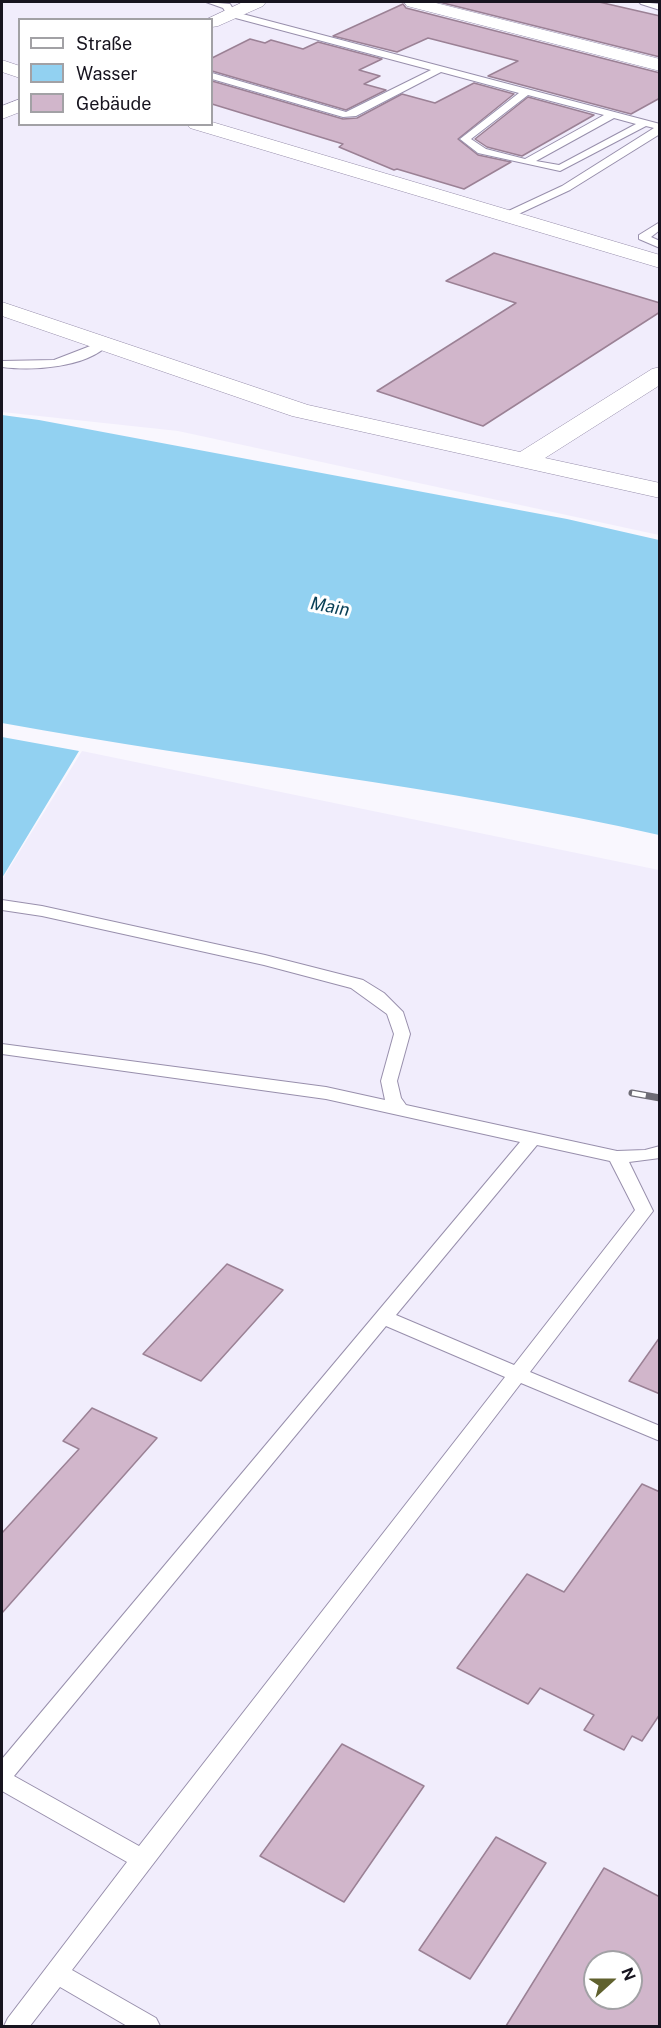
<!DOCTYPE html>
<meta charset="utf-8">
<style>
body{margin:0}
#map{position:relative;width:661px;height:2028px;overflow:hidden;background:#f9f7fe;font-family:"Public Sans",sans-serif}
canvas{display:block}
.frame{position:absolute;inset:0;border:3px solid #17141f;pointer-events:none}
.legend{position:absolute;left:18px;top:18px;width:195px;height:108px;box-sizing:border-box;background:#fff;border:2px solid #a2a1a5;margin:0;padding:8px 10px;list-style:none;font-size:18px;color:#17141f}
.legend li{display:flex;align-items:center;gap:12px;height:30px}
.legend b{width:30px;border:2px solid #a2a1a5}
.north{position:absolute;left:583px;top:1950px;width:60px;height:60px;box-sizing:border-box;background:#fff;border:2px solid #a2a1a5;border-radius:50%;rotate:69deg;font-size:16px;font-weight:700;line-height:24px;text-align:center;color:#17141f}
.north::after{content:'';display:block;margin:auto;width:21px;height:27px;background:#60612e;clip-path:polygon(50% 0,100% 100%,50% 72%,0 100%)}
</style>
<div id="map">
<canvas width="661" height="2028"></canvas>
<div class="frame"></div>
<ul class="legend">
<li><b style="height:8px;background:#fff"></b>Straße</li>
<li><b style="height:16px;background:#92d1f1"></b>Wasser</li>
<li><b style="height:16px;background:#d1b6cb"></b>Gebäude</li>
</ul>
<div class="north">N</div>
</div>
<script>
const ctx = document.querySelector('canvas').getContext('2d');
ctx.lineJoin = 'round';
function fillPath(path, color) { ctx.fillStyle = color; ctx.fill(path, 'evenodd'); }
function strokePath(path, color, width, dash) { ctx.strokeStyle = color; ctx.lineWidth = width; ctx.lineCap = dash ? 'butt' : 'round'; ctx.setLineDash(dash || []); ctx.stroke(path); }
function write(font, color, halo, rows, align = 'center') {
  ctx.font = font + ' "Public Sans",sans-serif'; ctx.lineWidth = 6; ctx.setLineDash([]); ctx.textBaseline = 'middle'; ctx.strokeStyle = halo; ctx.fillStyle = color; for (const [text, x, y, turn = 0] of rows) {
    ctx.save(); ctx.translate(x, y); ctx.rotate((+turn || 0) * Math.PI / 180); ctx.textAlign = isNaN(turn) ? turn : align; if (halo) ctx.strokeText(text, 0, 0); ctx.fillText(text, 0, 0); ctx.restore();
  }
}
const built = new Path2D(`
 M 2,2 L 659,2 L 659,535 L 178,431 L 2,412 ZM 20,20 L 212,20 L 212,124 L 20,124 Z
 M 82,751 L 659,870 L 659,2026 L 2,2026 L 2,880 ZM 595,1962 L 631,1962 L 631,1998 L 595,1998 Z`);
const water = new Path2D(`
 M 2,415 L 39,420 L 567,519 L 659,540 L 659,835 C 443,786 220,763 2,723 Z
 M 2,737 L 79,751 L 2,878 Z`);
const building = new Path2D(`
 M 439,2 L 599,2 L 660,16 L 660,57 Z
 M 403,4 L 406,8 L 660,73 L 660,98 L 631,114 L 488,76 L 518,61 L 428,38 L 397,52 L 333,36 Z
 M 250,39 L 265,43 L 271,40 L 303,49 L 318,42 L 382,59 L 359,70 L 380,76 L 364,84 L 386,90 L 346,110 L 212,71 L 212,58 Z
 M 212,81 L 343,119 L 357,118 L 402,94 L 435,103 L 474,83 L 514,94 L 458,139 L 478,155 L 511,162 L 464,189 L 397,169 L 394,170 L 339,147 L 343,144 L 212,104 Z
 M 528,97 L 594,115 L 522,156 L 487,147 L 475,139 Z
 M 494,253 L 660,303 L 660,312 L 483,426 L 377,391 L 516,303 L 446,281 Z
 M 227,1264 L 283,1290 L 201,1381 L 143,1354 Z
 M 660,1337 L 660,1394 L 629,1381 Z
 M 92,1408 L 157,1438 L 2,1613 L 2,1533 L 79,1449 L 63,1441 Z
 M 642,1484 L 660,1492 L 660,1714 L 642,1741 L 632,1736 L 624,1750 L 584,1730 L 594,1715 L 540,1688 L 528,1704 L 457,1668 L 527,1574 L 564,1592 Z
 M 342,1744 L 424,1786 L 344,1902 L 260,1856 Z
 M 496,1837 L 546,1863 L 470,1979 L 419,1950 Z
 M 604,1868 L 660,1897 L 660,2026 L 506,2026 ZM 595,1962 L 631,1962 L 631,1998 L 595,1998 Z`);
const lane = new Path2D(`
 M 206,2 L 230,4 L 235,12 L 660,124 L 660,134 L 570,190 L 510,218 L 502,218 L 502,214 L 562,186 L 654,128 L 646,126 L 560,171 L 478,153 L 460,139 L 519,93 L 441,72 L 356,116 L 343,117 L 212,79 L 212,73 L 346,112 L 431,70 L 228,16 L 223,8 ZM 528,95 L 604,115 L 525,159 L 486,149 L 471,139 ZM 614,118 L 636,124 L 559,165 L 536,161 Z
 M 639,2 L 660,4 L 660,10 L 641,4 Z
 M 660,222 L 660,230 L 651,237 L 660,241 L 660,248 L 639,239 L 639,235 Z
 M 98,343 L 108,345 C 85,368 32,371 2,367 L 2,361 L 54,360 Z
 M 2,900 L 42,906 L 265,955 L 363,980 L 384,993 L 403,1012 L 410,1034 L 397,1081 L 401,1098 L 406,1105 L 617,1151 L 645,1150 L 660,1146 L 660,1158 L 629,1162 L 653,1211 L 530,1372 L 660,1426 L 660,1441 L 521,1383 L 72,1970 L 156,2018 L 160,2026 L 127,2026 L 60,1987 L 30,2026 L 4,2026 L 8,2018 L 127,1862 L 2,1791 L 2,1759 L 520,1142 L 326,1099 L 2,1054 L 2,1044 L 326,1087 L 385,1100 L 381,1081 L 394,1034 L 387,1014 L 351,988 L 264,965 L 42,916 L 2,910 ZM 537,1145 L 610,1161 L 635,1210 L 514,1365 L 396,1315 ZM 386,1326 L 505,1377 L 139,1846 L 14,1776 Z`);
const street = new Path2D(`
 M 243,2 L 266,2 L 263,6 L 218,26 L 212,27 L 212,20 L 205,20 Z
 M 404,2 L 432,2 L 660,59 L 660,71 L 407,6 Z
 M 2,60 L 20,66 L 20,78 L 2,72 Z
 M 20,99 L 20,112 L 2,119 L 2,106 Z
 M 212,122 L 660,255 L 660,268 L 190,128 L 187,124 L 212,124 Z
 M 2,302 L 308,405 L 520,452 L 652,369 L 660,367 L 660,385 L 545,458 L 660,483 L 660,498 L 292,416 L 2,316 Z`);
const rail = new Path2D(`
 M 632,1093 L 660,1098`);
const waterNames = [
 ["Main",330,607,11]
];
fillPath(built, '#f1edfc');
fillPath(water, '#92d1f1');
fillPath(building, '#d1b6cb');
strokePath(building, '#9b8195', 1.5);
strokePath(lane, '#988fac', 2);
strokePath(street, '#988fac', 1);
fillPath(lane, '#fff');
fillPath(street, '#fff');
strokePath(rail, '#6e6c75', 7);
strokePath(rail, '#fff', 4.5, [14]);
write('italic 18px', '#0b4157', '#fff', waterNames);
</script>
